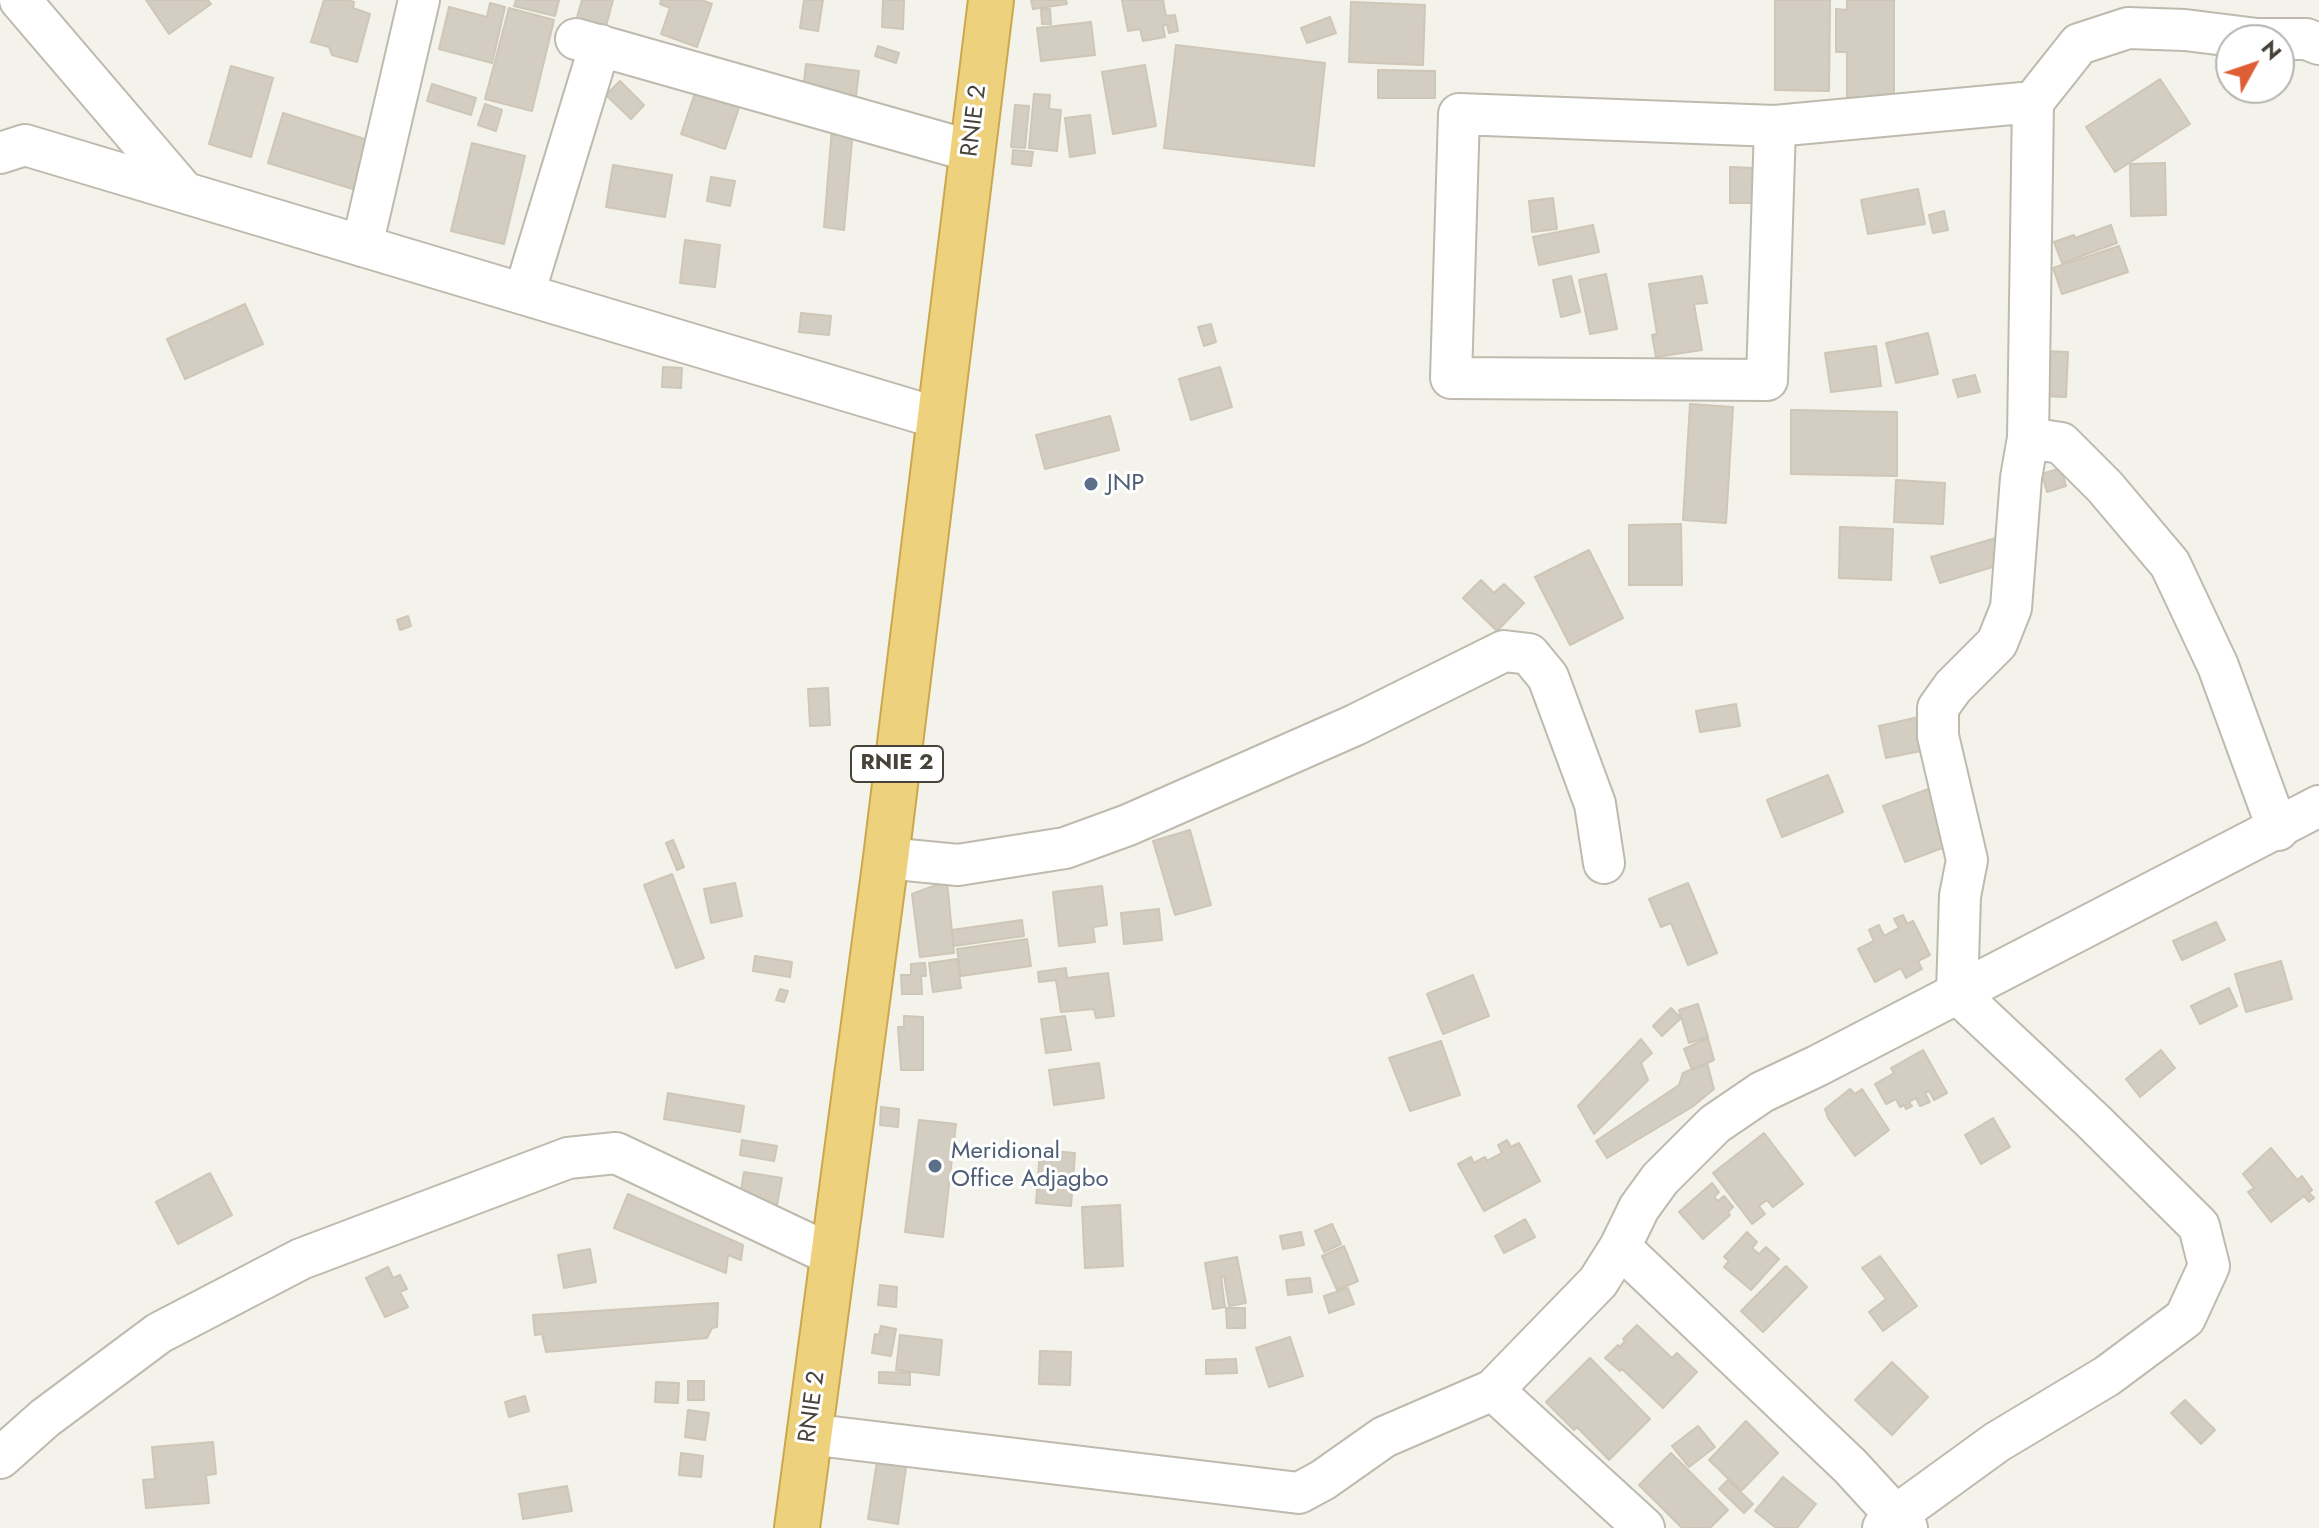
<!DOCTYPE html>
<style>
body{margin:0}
#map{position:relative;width:2319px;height:1528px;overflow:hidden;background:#f3f2eb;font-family:Jost,sans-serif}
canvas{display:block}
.north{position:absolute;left:2215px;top:24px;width:80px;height:80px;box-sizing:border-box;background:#fff;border:2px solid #b5b4b0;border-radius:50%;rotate:50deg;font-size:22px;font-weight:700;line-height:32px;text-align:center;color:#47433a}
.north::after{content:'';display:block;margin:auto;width:28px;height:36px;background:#e05e35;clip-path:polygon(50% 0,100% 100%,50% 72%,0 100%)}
</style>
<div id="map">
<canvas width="2319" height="1528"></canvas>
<div class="north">N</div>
</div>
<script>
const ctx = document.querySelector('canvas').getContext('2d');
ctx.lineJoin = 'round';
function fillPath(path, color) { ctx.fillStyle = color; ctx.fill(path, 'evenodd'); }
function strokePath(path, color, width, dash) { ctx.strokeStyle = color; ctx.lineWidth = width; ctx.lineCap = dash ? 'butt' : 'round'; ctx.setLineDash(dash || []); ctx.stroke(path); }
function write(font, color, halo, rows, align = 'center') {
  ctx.font = font + ' Jost,sans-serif'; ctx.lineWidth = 6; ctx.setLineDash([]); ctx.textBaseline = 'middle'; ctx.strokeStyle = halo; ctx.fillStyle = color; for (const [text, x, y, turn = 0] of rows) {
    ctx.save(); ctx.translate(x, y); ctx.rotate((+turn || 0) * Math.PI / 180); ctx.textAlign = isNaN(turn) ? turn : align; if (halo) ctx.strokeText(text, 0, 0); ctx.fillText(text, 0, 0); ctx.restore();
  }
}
const building = new Path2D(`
 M 146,0 L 208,0 L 211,4 L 169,34 Z
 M 324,0 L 348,0 L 354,2 L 353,8 L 370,14 L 357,62 L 332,55 L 329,47 L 311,42 Z
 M 516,0 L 559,0 L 555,16 L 514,6 Z
 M 582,0 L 613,0 L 603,37 L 574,28 Z
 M 661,0 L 702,0 L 712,4 L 697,47 L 661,34 L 670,8 L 660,4 Z
 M 804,0 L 823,0 L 818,31 L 800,28 Z
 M 883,0 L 904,0 L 903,29 L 882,27 Z
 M 1031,0 L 1066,0 L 1067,4 L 1033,9 Z
 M 1122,0 L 1163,0 L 1166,16 L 1175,15 L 1178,31 L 1169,33 L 1167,25 L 1163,25 L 1165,37 L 1143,41 L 1140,29 L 1128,31 Z
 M 1775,0 L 1830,0 L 1829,91 L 1775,90 Z
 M 1847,0 L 1894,0 L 1894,107 L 1847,107 L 1847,52 L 1836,52 L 1836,9 L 1847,10 Z
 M 1351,2 L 1425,5 L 1423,65 L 1349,62 Z
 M 490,3 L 505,7 L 492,63 L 439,49 L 449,7 L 487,17 Z
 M 509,8 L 554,20 L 532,111 L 485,99 Z
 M 1041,9 L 1050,9 L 1051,24 L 1042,24 Z
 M 1330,17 L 1336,33 L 1307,43 L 1301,28 Z
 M 1091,22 L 1095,55 L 1041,61 L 1037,28 Z
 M 1176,45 L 1325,63 L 1314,166 L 1164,148 Z
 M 878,46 L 899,53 L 896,63 L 875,56 Z
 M 806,64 L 859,71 L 856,96 L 803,90 Z
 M 1145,65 L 1156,126 L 1113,134 L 1102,72 Z
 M 231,66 L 273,78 L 251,157 L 209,144 Z
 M 1378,70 L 1435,71 L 1435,98 L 1378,98 Z
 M 2160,79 L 2190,124 L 2115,172 L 2086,127 Z
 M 620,81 L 644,105 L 631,119 L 606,95 Z
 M 432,84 L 476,98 L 471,115 L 427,101 Z
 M 696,90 L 740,105 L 725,149 L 681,134 Z
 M 1034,94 L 1050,95 L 1049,109 L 1061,110 L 1057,151 L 1029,148 Z
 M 485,104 L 502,110 L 496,131 L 478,125 Z
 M 1015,105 L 1029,106 L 1025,148 L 1011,147 Z
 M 283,113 L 371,141 L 356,190 L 268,163 Z
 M 1090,115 L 1095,153 L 1070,157 L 1065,118 Z
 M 832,128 L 853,130 L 844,230 L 824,227 Z
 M 472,143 L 525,156 L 504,244 L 451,231 Z
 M 1013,150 L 1033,152 L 1031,166 L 1012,164 Z
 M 2165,163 L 2166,215 L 2131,216 L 2130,164 Z
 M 613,165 L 672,175 L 665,217 L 606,207 Z
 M 1730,167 L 1753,168 L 1753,203 L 1730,203 Z
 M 711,177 L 735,181 L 730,206 L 707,201 Z
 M 1918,189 L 1925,224 L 1868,234 L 1861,200 Z
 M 1553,198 L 1557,229 L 1532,232 L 1529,201 Z
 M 1944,211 L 1948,230 L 1933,233 L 1929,215 Z
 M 1593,225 L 1599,252 L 1539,265 L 1533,237 Z
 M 2111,225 L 2117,243 L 2062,263 L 2054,242 L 2074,235 L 2075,238 Z
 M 685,240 L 720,245 L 715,287 L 680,283 Z
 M 2119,246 L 2128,272 L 2062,294 L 2053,268 Z
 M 1606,274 L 1617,329 L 1590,334 L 1579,280 Z
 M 1571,276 L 1580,312 L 1561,317 L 1553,280 Z
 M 1702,276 L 1707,303 L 1694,304 L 1702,350 L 1656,357 L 1652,335 L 1657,334 L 1649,284 Z
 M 245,304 L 263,344 L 185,379 L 167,339 Z
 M 801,313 L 831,316 L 829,335 L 799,332 Z
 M 1211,324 L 1216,342 L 1204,346 L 1198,327 Z
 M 1928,333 L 1938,374 L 1896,383 L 1886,343 Z
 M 1876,346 L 1881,386 L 1831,392 L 1825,353 Z
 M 2044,351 L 2068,352 L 2066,397 L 2042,396 Z
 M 663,367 L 682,368 L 681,388 L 662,387 Z
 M 1220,367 L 1232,407 L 1191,420 L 1179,379 Z
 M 1975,375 L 1980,392 L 1958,397 L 1953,380 Z
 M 1690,404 L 1733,407 L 1726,523 L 1683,520 Z
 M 1791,410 L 1897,412 L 1897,476 L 1791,474 Z
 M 1110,416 L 1119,450 L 1045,469 L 1036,435 Z
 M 2061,468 L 2066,486 L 2047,492 L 2042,474 Z
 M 1896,480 L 1945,483 L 1943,524 L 1894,522 Z
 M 1681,524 L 1682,585 L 1629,585 L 1629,525 Z
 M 1840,527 L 1893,529 L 1891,580 L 1839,578 Z
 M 1996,538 L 2000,552 L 1993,554 L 1996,566 L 1940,583 L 1931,557 Z
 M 1589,550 L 1623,618 L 1570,645 L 1535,577 Z
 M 1481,580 L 1494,593 L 1504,584 L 1524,603 L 1497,631 L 1463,598 Z
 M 408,616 L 411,626 L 400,630 L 397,620 Z
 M 828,688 L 830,725 L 810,726 L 808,689 Z
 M 1736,704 L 1740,726 L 1700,732 L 1696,711 Z
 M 1919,717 L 1926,750 L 1886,758 L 1879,726 Z
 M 1828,775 L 1843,812 L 1782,837 L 1767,800 Z
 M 1931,788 L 1953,844 L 1905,862 L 1883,806 Z
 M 1190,830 L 1211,905 L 1175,915 L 1153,841 Z
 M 673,840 L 684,867 L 677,870 L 666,843 Z
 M 672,874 L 704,958 L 676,968 L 644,885 Z
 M 947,881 L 954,953 L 920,957 L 912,894 Z
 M 735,883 L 742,916 L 711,923 L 704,889 Z
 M 1688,883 L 1717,953 L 1688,965 L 1671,923 L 1661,927 L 1649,899 Z
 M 1102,886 L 1107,925 L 1093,927 L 1095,942 L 1059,946 L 1053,892 Z
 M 1159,909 L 1162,940 L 1124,944 L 1121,913 Z
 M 1903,915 L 1907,924 L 1913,921 L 1930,955 L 1918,961 L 1922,969 L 1906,978 L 1901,968 L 1875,982 L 1858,949 L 1874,941 L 1869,930 L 1879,925 L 1884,936 L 1899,928 L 1894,919 Z
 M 1022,920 L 1024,936 L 954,946 L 952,930 Z
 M 2216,922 L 2225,940 L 2182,960 L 2173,941 Z
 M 1027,939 L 1031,966 L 961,976 L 957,949 Z
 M 755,956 L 792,962 L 790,977 L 753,971 Z
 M 957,959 L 961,988 L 933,992 L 929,963 Z
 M 2281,961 L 2292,999 L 2246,1012 L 2235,974 Z
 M 925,963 L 926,976 L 921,976 L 922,994 L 902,994 L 901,975 L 911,975 L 911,964 Z
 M 1066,968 L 1067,978 L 1108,973 L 1114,1016 L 1096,1018 L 1094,1009 L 1061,1012 L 1056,980 L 1039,982 L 1038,972 Z
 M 1473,975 L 1489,1016 L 1443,1034 L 1427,994 Z
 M 2229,988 L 2237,1006 L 2200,1024 L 2191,1006 Z
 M 780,989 L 788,991 L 784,1002 L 776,1000 Z
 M 1698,1004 L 1708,1037 L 1689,1043 L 1679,1010 Z
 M 1671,1008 L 1681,1018 L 1662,1036 L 1653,1026 Z
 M 904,1016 L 923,1017 L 923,1070 L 901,1070 L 898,1027 L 904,1027 Z
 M 1065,1016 L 1071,1050 L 1046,1053 L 1041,1019 Z
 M 1708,1038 L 1714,1060 L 1692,1070 L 1684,1049 Z
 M 1641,1039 L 1652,1053 L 1641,1063 L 1648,1080 L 1594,1134 L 1578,1106 Z
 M 1441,1041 L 1460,1095 L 1410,1111 L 1389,1058 Z
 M 1923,1050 L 1947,1093 L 1934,1100 L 1929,1091 L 1925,1093 L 1930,1102 L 1920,1106 L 1916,1098 L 1909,1102 L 1912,1106 L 1906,1109 L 1904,1105 L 1900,1107 L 1896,1099 L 1886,1104 L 1875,1084 L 1894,1073 L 1891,1068 Z
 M 2161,1050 L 2175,1068 L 2140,1097 L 2126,1079 Z
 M 1099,1063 L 1104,1098 L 1054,1105 L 1049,1070 Z
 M 1707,1063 L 1714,1089 L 1692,1107 L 1607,1158 L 1596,1141 L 1679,1085 L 1683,1073 Z
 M 1850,1089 L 1855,1094 L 1862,1089 L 1889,1130 L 1855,1156 L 1828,1118 L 1825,1109 Z
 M 668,1093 L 744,1106 L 740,1132 L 664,1119 Z
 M 881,1107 L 899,1109 L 898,1127 L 880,1125 Z
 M 1993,1118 L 2010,1147 L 1981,1164 L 1965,1135 Z
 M 919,1120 L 956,1124 L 943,1237 L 905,1232 Z
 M 1764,1133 L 1803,1184 L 1773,1207 L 1767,1200 L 1759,1206 L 1765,1214 L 1752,1224 L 1713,1173 Z
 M 742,1140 L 777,1146 L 774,1161 L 740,1155 Z
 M 1507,1140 L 1511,1147 L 1519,1143 L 1540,1181 L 1484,1211 L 1458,1164 L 1471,1157 L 1474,1163 L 1485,1157 L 1487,1161 L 1502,1153 L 1498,1145 Z
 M 2271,1148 L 2297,1180 L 2302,1176 L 2312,1190 L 2309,1193 L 2314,1198 L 2309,1202 L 2304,1196 L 2271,1222 L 2248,1192 L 2254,1188 L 2243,1174 Z
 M 1040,1150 L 1075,1153 L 1071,1206 L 1036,1203 Z
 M 744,1172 L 782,1178 L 775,1216 L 738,1210 Z
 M 210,1173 L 232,1215 L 178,1244 L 156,1202 Z
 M 1712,1183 L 1719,1192 L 1714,1197 L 1718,1201 L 1724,1196 L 1733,1207 L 1728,1212 L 1730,1215 L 1703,1239 L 1679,1212 Z
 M 628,1194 L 743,1245 L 741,1260 L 728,1255 L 726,1273 L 614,1228 Z
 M 1120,1205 L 1123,1266 L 1085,1268 L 1082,1207 Z
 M 1525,1219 L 1535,1237 L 1504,1253 L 1495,1236 Z
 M 1332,1224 L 1341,1244 L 1324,1252 L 1315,1231 Z
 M 1301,1232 L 1304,1245 L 1283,1249 L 1280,1236 Z
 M 1747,1232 L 1757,1242 L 1752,1248 L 1759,1254 L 1766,1247 L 1779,1259 L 1751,1290 L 1724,1267 L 1729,1261 L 1724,1257 Z
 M 1344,1246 L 1358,1281 L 1337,1290 L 1322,1256 Z
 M 590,1249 L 596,1282 L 564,1288 L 558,1255 Z
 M 1880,1256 L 1917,1306 L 1883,1331 L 1869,1312 L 1886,1299 L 1862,1268 Z
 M 1237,1257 L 1246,1303 L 1229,1306 L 1224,1276 L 1221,1277 L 1225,1307 L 1213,1309 L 1205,1263 Z
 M 1786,1266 L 1807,1287 L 1763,1332 L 1741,1311 Z
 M 388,1267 L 393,1278 L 400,1275 L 407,1289 L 400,1292 L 408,1307 L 385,1317 L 366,1278 Z
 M 1310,1278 L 1312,1292 L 1288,1295 L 1286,1280 Z
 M 880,1285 L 897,1287 L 896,1307 L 878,1305 Z
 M 1348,1288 L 1354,1304 L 1329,1313 L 1324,1296 Z
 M 718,1303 L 717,1327 L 712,1328 L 707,1338 L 546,1352 L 542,1334 L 535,1335 L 533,1315 Z
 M 1226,1308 L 1245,1308 L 1245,1328 L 1227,1328 Z
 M 1637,1325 L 1672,1358 L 1677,1353 L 1697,1372 L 1663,1408 L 1622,1369 L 1620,1371 L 1605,1358 L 1618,1345 L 1620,1347 L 1625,1341 L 1623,1339 Z
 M 881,1326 L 896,1329 L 891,1356 L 872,1353 L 875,1334 L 879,1335 Z
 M 900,1335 L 942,1340 L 939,1375 L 896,1370 Z
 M 1290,1337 L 1303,1376 L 1269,1387 L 1256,1348 Z
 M 1040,1351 L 1071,1352 L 1070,1385 L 1039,1384 Z
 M 1590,1358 L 1650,1419 L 1609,1460 L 1577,1427 L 1574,1430 L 1546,1402 Z
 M 1236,1359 L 1237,1373 L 1206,1374 L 1206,1360 Z
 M 1892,1362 L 1928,1397 L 1892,1435 L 1855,1400 Z
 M 879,1372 L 910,1373 L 910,1385 L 879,1383 Z
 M 688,1381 L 704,1381 L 704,1400 L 688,1400 Z
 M 656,1382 L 679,1383 L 678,1403 L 655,1402 Z
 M 525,1396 L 529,1411 L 509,1417 L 505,1402 Z
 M 2185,1400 L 2215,1430 L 2201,1444 L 2171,1413 Z
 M 688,1410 L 709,1413 L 705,1440 L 685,1437 Z
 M 1746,1421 L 1778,1453 L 1741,1491 L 1709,1460 Z
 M 1698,1426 L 1715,1447 L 1689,1467 L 1672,1446 Z
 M 213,1442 L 216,1474 L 206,1475 L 209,1503 L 146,1508 L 143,1480 L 155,1479 L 152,1447 Z
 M 681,1453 L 703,1456 L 701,1477 L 679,1475 Z
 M 1671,1453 L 1728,1510 L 1710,1528 L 1682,1528 L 1639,1485 Z
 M 878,1455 L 907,1460 L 898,1524 L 868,1519 Z
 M 1783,1477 L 1816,1504 L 1797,1528 L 1776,1528 L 1755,1511 Z
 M 1728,1480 L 1753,1504 L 1744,1513 L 1719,1489 Z
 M 567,1486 L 572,1511 L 523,1519 L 519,1494 Z`);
const minor = new Path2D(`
 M 20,0 L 185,193
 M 576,39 L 971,151
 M 1459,114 L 1775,126 L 1767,380 L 1451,378 Z
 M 1775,126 L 2033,102 L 2079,44 L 2128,28 L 2185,30 L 2257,39 L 2306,39 L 2319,44
 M 0,153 L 25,145 L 938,418
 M 362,246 L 419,0
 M 524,294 L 600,45
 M 2028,438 L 2061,443 L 2105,487 L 2170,564 L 2218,666 L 2278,830
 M 886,858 L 958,865 L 1065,848 L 1128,825 L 1355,725 L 1504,651 L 1529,654 L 1548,677 L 1595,804 L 1604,863
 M 1620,1247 L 1850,1466 L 1907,1528
 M 1493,1390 L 1644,1528
 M 808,1434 L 1299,1493 L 1323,1480 L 1384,1437 L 1493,1390 L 1598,1282 L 1620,1247 L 1639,1208 L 1660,1179 L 1715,1124 L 1762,1092 L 1817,1066 L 2319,806
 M 0,1458 L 45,1418 L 159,1333 L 301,1259 L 568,1158 L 616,1153 L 834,1256
 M 1883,1528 L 1895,1516 L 1997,1442 L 2107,1376 L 2185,1318 L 2209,1266 L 2199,1226 L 2093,1121 L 1957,993 L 1960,896 L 1967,860 L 1938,736 L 1938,708 L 1953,687 L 1997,643 L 2011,608 L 2021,478 L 2028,438 L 2033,102`);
const highway = new Path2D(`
 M 797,1528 L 886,858 L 991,0`);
const markers = [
 [1091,484,8,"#5c6f8a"],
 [935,1166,8,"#5c6f8a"]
];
const shields = [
 [897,764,92]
];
const shieldNames = [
 ["RNIE 2",897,764]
];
const streetNames = [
 ["RNIE 2",975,121,-83],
 ["RNIE 2",813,1407,-82]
];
const serviceNames = [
 ["JNP",1107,484],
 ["Meridional",951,1152],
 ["Office Adjagbo",951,1180]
];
fillPath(building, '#d4cec2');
strokePath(building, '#cec6b6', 2);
strokePath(minor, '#bebaae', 44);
strokePath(highway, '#cba84d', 48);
strokePath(minor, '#fff', 40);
strokePath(highway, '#edd17c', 44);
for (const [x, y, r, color] of markers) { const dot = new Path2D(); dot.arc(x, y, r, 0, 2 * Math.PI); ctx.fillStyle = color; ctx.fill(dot); strokePath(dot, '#fff', 3); }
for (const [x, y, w] of shields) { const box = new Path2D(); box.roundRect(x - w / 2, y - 18, w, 36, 6); ctx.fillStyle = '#fff'; ctx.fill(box); strokePath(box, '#47433a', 2); }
write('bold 22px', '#47433a', null, shieldNames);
write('24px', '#47433a', '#fff', streetNames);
write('24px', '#4e5e75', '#fff', serviceNames, 'left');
</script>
